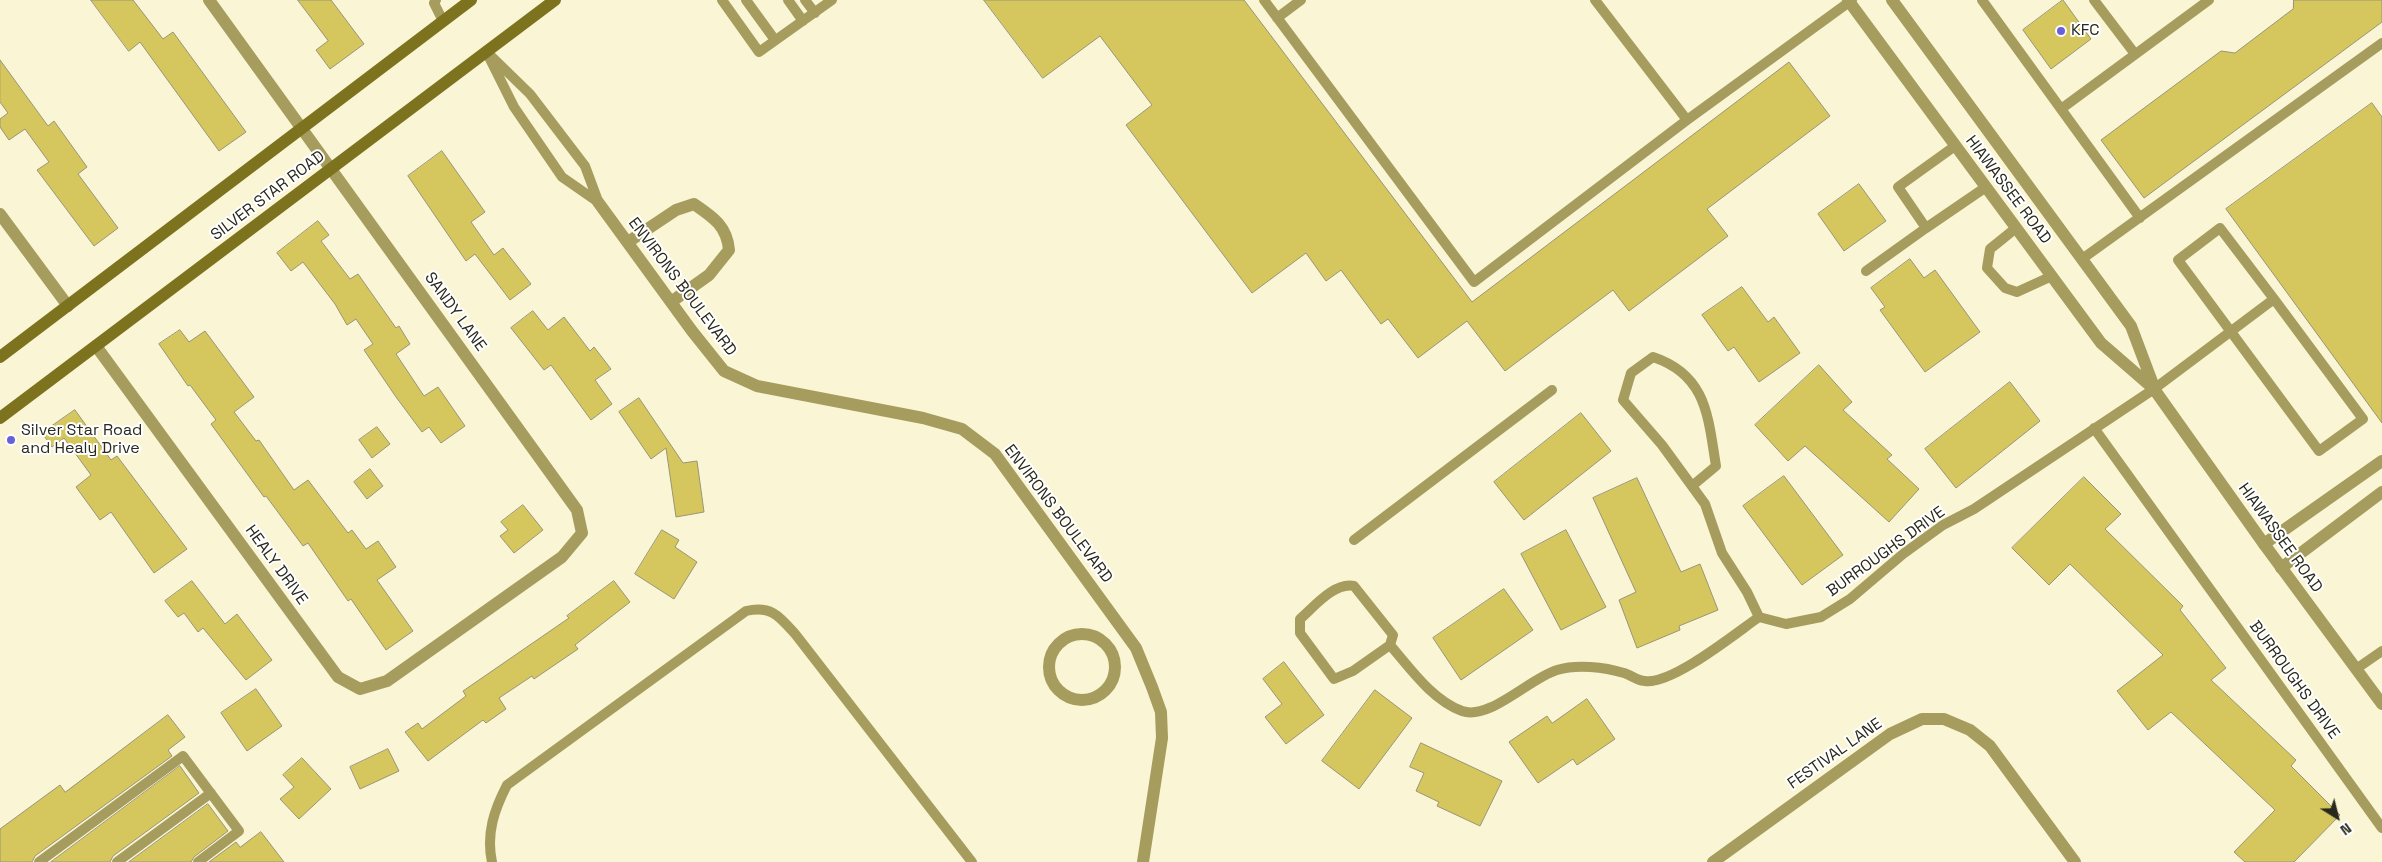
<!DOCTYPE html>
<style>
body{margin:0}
#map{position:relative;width:2382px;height:862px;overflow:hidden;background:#f9f5d5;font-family:"Space Grotesk",sans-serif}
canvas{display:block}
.north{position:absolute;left:2312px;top:792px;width:50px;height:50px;-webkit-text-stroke:4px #fff;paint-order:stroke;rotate:144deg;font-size:14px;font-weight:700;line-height:20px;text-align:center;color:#29281c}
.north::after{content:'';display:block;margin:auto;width:18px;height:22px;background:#29281c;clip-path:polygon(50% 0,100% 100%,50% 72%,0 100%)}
</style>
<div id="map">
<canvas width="2382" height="862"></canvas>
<div class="north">N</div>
</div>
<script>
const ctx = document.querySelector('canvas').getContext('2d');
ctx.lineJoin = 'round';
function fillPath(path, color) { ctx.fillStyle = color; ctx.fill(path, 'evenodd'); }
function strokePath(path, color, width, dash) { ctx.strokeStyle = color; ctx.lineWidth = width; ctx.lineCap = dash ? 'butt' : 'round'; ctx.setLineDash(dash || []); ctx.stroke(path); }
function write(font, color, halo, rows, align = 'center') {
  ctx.font = font + ' "Space Grotesk",sans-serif'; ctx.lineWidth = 4; ctx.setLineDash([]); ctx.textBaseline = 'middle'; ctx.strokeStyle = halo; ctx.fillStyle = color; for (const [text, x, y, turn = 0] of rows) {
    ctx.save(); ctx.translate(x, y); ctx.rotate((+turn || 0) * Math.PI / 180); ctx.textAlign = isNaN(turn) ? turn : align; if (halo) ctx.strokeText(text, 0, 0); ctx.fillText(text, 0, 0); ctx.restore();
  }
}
const building = new Path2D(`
 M 91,0 L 133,0 L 163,39 L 173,32 L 246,132 L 219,151 L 140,42 L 129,51 Z
 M 298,0 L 331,0 L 364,44 L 330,69 L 316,50 L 328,41 Z
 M 984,0 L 1244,0 L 1472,302 L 1789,62 L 1830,116 L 1707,209 L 1728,236 L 1629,311 L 1613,290 L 1505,371 L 1467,321 L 1418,358 L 1388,319 L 1381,324 L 1341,270 L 1326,281 L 1306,253 L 1252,293 L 1126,125 L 1152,105 L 1100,36 L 1043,78 Z
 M 2063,0 L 2091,39 L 2051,69 L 2023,30 Z
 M 2294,0 L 2382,0 L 2382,22 L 2144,198 L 2101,140 L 2221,51 L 2235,53 L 2293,9 Z
 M 0,60 L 48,126 L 54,121 L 87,167 L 78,174 L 118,228 L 94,246 L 37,170 L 49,162 L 25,129 L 9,140 L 0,127 L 0,119 L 8,113 L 0,102 Z
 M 2372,103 L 2382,117 L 2382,423 L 2226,209 Z
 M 442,151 L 485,212 L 471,222 L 494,255 L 503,248 L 531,284 L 510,300 L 475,254 L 466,261 L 408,176 Z
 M 1859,184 L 1886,221 L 1844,251 L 1818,214 Z
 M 318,221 L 329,235 L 321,241 L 350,279 L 358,274 L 396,328 L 399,326 L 410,344 L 396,354 L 424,396 L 438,387 L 465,426 L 441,443 L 429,427 L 422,432 L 396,397 L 364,350 L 373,344 L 356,319 L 347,325 L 335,304 L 303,262 L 291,271 L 277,253 Z
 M 1910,259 L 1924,278 L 1935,270 L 1980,332 L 1925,372 L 1880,310 L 1885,307 L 1871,288 Z
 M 1742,287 L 1768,322 L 1774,317 L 1800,353 L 1759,382 L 1734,347 L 1728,351 L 1702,315 Z
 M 533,311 L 548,330 L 564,317 L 590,351 L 594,347 L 611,369 L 595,380 L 612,404 L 591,420 L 551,365 L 544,370 L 511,328 Z
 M 180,330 L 189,342 L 205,331 L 254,397 L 234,412 L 256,441 L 259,440 L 294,490 L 308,480 L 348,533 L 352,530 L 366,549 L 378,541 L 396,567 L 377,580 L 413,631 L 386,650 L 351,599 L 348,601 L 308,543 L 303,546 L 266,496 L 264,497 L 211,424 L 216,420 L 190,385 L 188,386 L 159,344 Z
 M 1819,365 L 1852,402 L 1843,410 L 1892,455 L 1887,459 L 1919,489 L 1889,522 L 1805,446 L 1788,461 L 1755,425 Z
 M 2010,382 L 2040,421 L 1956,488 L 1925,449 Z
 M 639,398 L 683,463 L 697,461 L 704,512 L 676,517 L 666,448 L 651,459 L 619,412 Z
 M 75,410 L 111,460 L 117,456 L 187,549 L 154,573 L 111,512 L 100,520 L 76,487 L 91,475 L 64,438 L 52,447 L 42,433 Z
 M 1581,413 L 1611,451 L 1524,520 L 1494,482 Z
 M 377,427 L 390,444 L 372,458 L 359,440 Z
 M 370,469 L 383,486 L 367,499 L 354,482 Z
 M 1784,476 L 1843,555 L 1802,585 L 1743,506 Z
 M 2084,477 L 2121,514 L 2105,529 L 2183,606 L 2180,610 L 2226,668 L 2211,680 L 2296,760 L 2291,766 L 2340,815 L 2294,862 L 2245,862 L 2234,852 L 2275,810 L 2171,712 L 2148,730 L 2117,691 L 2163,655 L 2070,564 L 2049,585 L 2012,548 Z
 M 1637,478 L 1681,572 L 1700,564 L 1718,610 L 1679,626 L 1680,630 L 1637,648 L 1619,600 L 1636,592 L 1593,498 Z
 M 523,505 L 543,530 L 514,553 L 500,536 L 508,530 L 501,522 Z
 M 662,530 L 679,540 L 675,547 L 697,562 L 674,599 L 635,574 Z
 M 1566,530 L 1606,607 L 1561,630 L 1521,554 Z
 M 192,581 L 225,624 L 237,614 L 272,660 L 246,680 L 203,628 L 198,632 L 184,613 L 178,617 L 165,601 Z
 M 614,581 L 630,602 L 575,645 L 578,649 L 534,679 L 532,676 L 499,698 L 506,709 L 486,723 L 483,720 L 428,761 L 405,732 L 418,723 L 422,729 L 466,696 L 463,691 L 569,618 L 567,616 Z
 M 1504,589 L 1533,630 L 1461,680 L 1433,638 Z
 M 1284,662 L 1324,715 L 1286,744 L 1265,717 L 1282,704 L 1263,679 Z
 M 256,689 L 282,726 L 247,751 L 221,713 Z
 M 1375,690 L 1412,718 L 1359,789 L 1322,761 Z
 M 1587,699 L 1615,739 L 1577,765 L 1573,759 L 1538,783 L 1509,742 L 1547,716 L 1552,723 Z
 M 168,715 L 185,737 L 168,750 L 172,756 L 35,856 L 32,862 L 0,862 L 0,829 L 60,785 L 65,792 Z
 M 1421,743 L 1502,781 L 1480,826 L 1437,806 L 1439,802 L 1416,791 L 1424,773 L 1410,767 Z
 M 388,749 L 399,771 L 360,789 L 350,767 Z
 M 302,758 L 331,789 L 299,819 L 280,799 L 294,787 L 283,775 Z
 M 180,766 L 199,793 L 113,856 L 110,862 L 51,862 Z
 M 208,804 L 228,831 L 194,857 L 191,862 L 129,862 Z
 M 261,832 L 284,862 L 209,862 L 236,842 L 240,847 Z`);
const service = new Path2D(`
 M 436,0 L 434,3 L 443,21
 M 722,0 L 759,52 L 832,0
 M 746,0 L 775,40
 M 788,0 L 803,21
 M 805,0 L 815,13
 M 1264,0 L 1474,282 L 1687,120 L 1852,0
 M 1595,0 L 1687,120
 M 1982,0 L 2140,218
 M 2094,0 L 2135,54
 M 1277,18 L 1301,0
 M 486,51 L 514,107 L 562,177 L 598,202
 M 492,57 L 530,94 L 585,166 L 598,201
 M 2061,109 L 2209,0
 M 1955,146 L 1898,187 L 1926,228 L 1986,187
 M 2016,228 L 1990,249 L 1987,268 L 2005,288 L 2017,292 L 2052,276
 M 2082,259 L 2382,43
 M 1866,271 L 1926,228
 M 2094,428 L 2382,828
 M 1692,486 L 1716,466 C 1708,417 1707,375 1653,357 L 1631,373 L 1623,400 L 1662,445 L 1705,504 L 1722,553 L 1747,592 L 1759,617 L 1786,624 L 1821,617 L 1850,599 L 1903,554 L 1943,525 L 1974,509 L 2154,389 L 2274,299 L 2363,419 L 2319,451 L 2178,260 L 2220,228 L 2274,299
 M 1354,540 L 1552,390
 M 1390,645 L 1353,671 L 1334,679 L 1300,633 L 1300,619 C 1314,607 1334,582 1354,586 L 1393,635 L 1390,645 C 1410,668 1432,700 1462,711 C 1489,721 1530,678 1557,670 C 1577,664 1604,667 1624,673 C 1631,675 1638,681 1645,681 C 1672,685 1736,633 1759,617
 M 2356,669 L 2382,651
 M 39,862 L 183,756 L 239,831 L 198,862
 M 117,862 L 211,793
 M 492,862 C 486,834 494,810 507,785 L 746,611 C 772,605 780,617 796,635 L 972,862`);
const minor = new Path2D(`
 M 598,202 L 692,331 L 724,371 L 757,386 L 923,418 L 962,429 L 995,454 L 1136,648 L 1152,687 L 1161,712 L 1162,738 L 1143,862
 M 0,214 L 68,306
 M 628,242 L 676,210 L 694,204 C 713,217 727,226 729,250 L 709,275 L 671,302
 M 96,346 L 338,677 L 360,689 L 387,681 L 562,557 L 582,533 L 577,510 L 209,0
 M 2264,544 L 2382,461
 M 2281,568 L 2382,492
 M1049 667a33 33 0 1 1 66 0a33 33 0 1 1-66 0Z
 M 1713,862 L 1890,734 L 1922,719 L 1944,719 L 1970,730 L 1990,746 L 2075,862`);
const tertiary = new Path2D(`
 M 1848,0 L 2101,343 L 2154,389 L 2264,544 L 2382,704
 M 1892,0 L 2131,326 L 2154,387`);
const secondary = new Path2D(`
 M 0,357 L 471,0
 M 0,418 L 555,0`);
const markers = [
 [2061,31,5,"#6860da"],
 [11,440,5,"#6860da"]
];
const poiNames = [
 ["KFC",2071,31],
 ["Silver Star Road",21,431],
 ["and Healy Drive",21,449]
];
const streetNames = [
 ["HIAWASSEE ROAD",2008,190,53],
 ["SILVER STAR ROAD",268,196,-37],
 ["ENVIRONS BOULEVARD",682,287,53],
 ["SANDY LANE",455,312,54],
 ["ENVIRONS BOULEVARD",1058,514,53],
 ["HIAWASSEE ROAD",2280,538,54],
 ["BURROUGHS DRIVE",1886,552,-36],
 ["HEALY DRIVE",276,565,54],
 ["BURROUGHS DRIVE",2294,680,54],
 ["FESTIVAL LANE",1835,754,-35]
];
fillPath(building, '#d5c75d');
strokePath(building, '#989577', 1);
strokePath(service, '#a59c5d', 10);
strokePath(minor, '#a59c5d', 12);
strokePath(tertiary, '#a59c5d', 12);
strokePath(secondary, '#7d721d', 12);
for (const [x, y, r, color] of markers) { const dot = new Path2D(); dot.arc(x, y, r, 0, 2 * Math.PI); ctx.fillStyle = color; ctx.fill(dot); strokePath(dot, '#fff', 2); }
write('16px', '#29281c', '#fff', poiNames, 'left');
write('16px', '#29281c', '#fff', streetNames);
</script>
